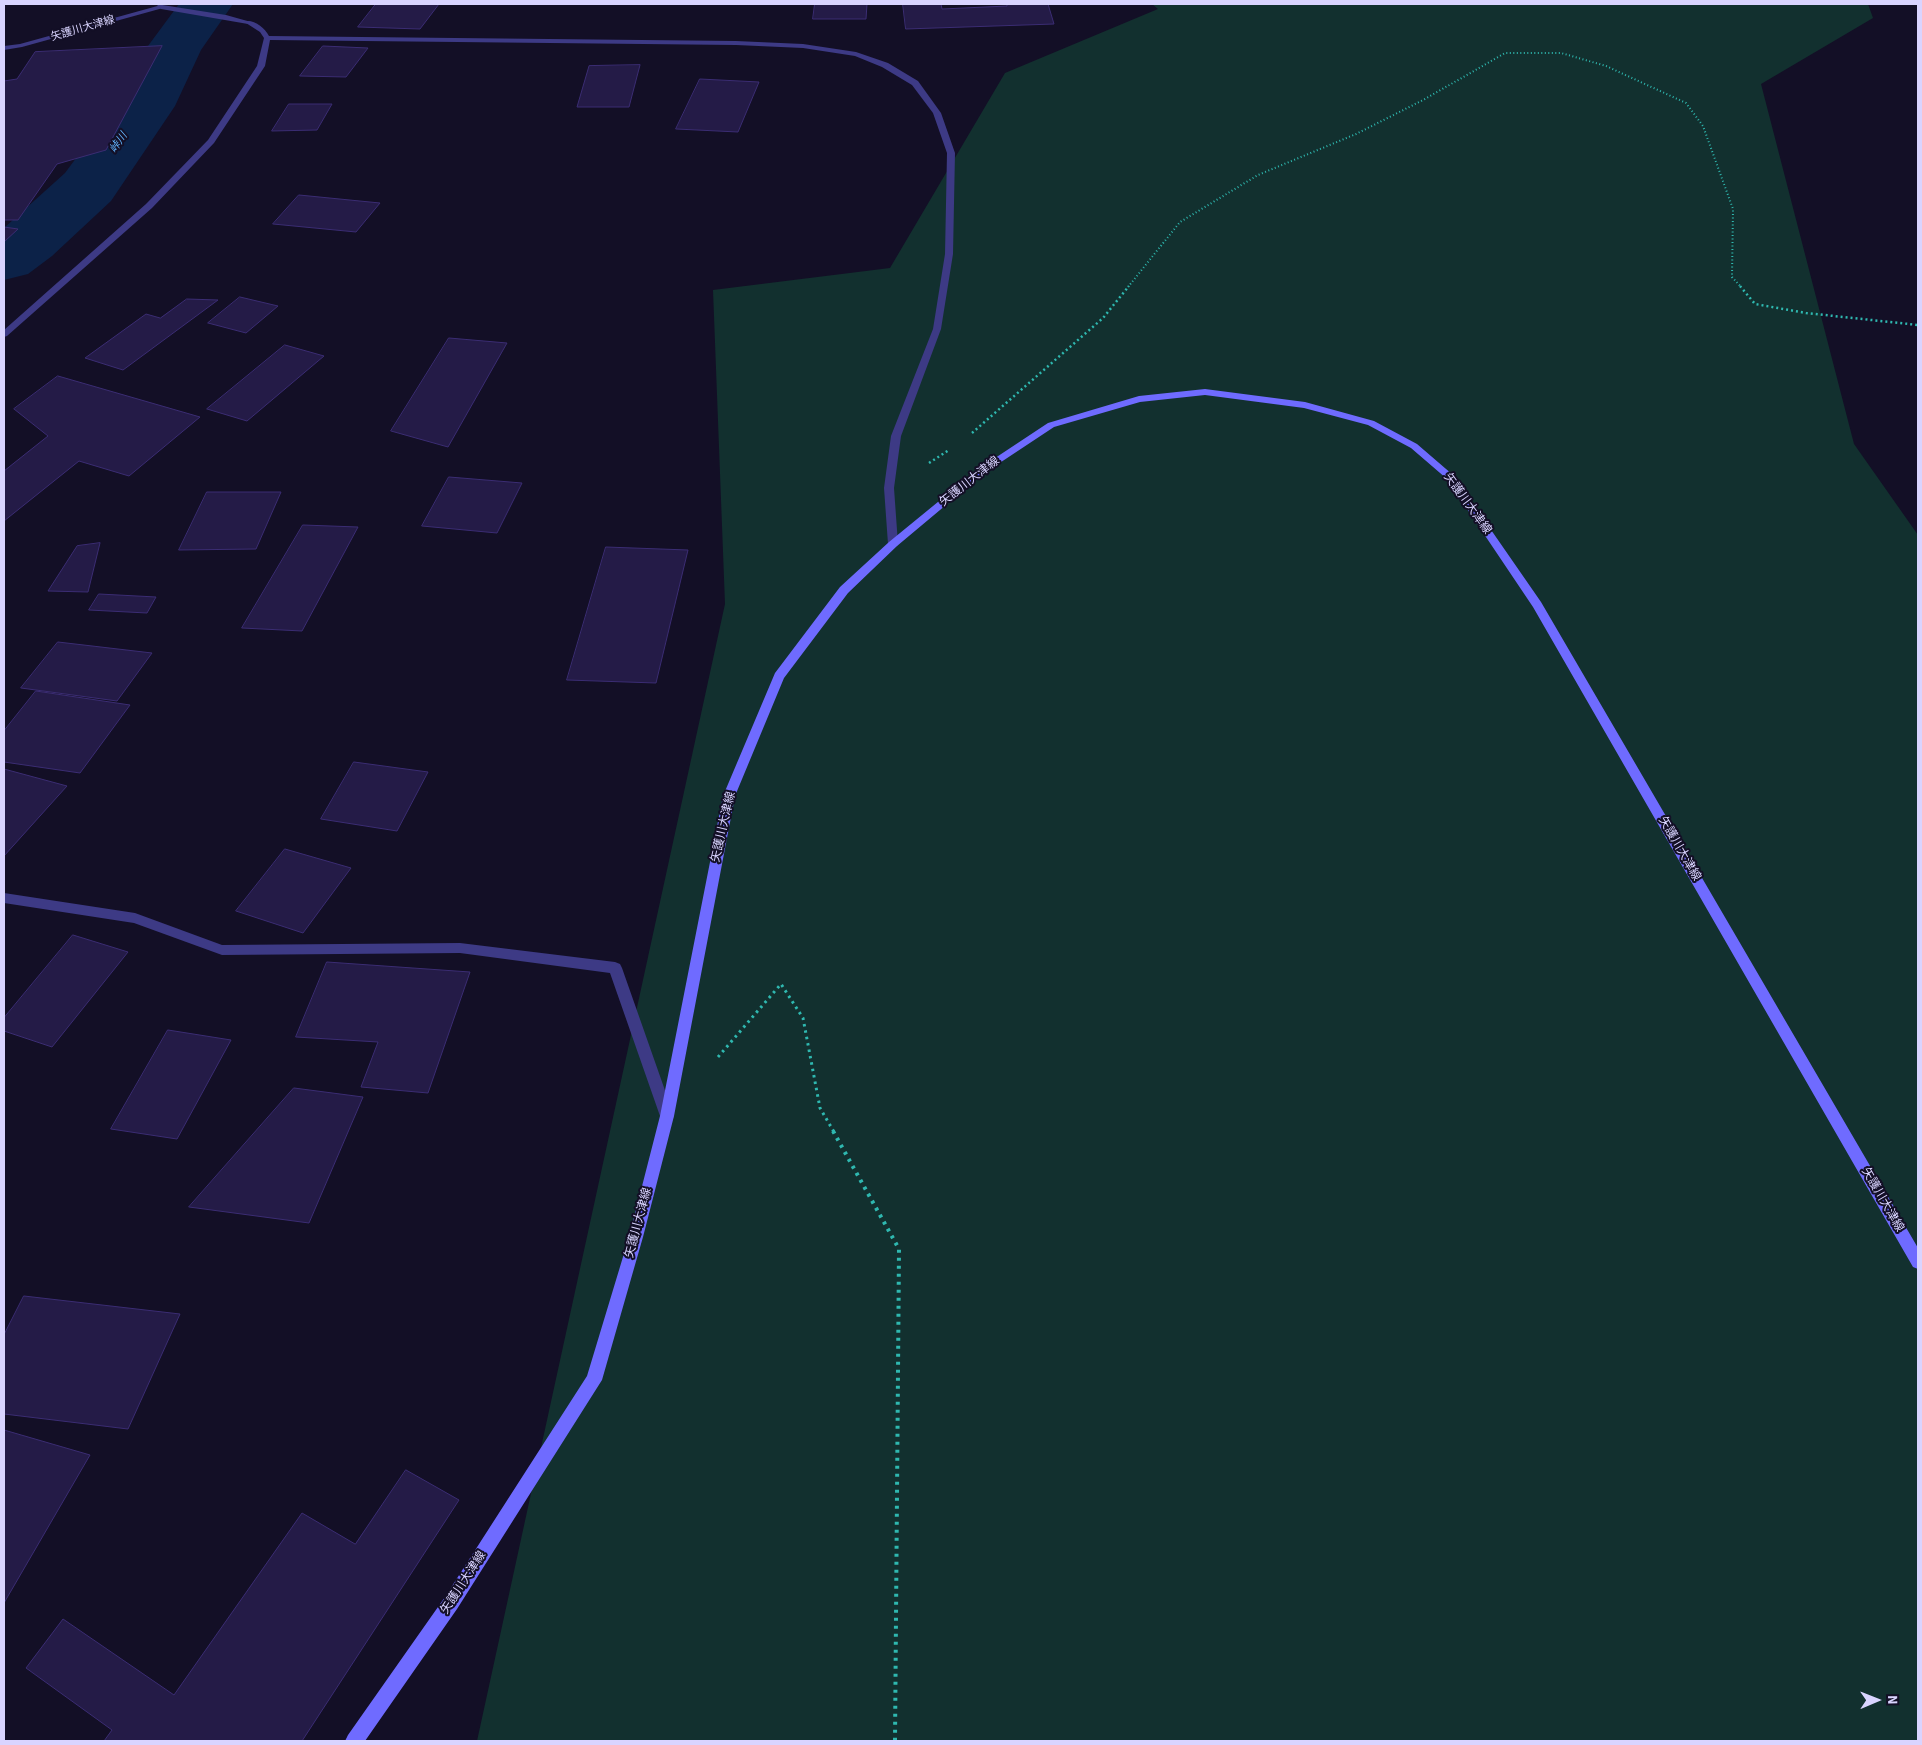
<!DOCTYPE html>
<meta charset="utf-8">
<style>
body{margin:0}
#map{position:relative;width:1922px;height:1745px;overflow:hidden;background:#130f26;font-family:"Source Sans 3",sans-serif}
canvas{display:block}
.frame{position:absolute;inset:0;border:5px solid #d9d4ff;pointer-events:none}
.north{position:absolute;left:1852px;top:1675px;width:50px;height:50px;-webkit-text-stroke:4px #130f26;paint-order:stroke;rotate:89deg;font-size:14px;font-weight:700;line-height:20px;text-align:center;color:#d9d4ff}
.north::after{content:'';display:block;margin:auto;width:18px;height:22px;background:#d9d4ff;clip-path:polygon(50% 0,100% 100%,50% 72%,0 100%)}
</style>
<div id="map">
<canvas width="1922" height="1745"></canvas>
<div class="frame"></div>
<div class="north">N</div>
</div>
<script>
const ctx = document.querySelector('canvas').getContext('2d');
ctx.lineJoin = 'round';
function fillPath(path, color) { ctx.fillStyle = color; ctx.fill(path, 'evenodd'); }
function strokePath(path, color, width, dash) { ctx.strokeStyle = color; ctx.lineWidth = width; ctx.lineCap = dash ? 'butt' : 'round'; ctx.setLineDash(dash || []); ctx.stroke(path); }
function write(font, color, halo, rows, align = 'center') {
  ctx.font = font + ' "Source Sans 3","Noto Sans JP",sans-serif'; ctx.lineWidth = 4; ctx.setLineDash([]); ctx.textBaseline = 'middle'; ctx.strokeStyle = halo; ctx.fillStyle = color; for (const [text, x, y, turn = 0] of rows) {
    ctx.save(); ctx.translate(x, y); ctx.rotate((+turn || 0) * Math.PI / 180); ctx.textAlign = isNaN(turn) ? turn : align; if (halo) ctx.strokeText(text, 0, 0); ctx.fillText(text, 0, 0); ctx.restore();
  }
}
const green = new Path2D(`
 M 1152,4 L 1868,4 L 1873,18 L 1761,84 L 1854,444 L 1918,535 L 1918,1741 L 477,1741 L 725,604 L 713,290 L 890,268 L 1005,73 L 1158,9 Z`);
const river = new Path2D(`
 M 179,4 L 233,4 L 201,50 L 175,106 L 111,201 L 52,256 L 28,274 L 4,280 L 4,228 L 65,173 L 117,103 L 145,50 Z`);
const building = new Path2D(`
 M 376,4 L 439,4 L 420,29 L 358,27 Z
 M 815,4 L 867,4 L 866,19 L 813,19 Z
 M 903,4 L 941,4 L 942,9 L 1007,6 L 1007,4 L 1048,4 L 1054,24 L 906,29 Z
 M 162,46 L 106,150 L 57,164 L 18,220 L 4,220 L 4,81 L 17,79 L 35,52 Z
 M 323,46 L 368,48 L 346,77 L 300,76 Z
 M 640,65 L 629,107 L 577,107 L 589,66 Z
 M 700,79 L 759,82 L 738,132 L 676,129 Z
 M 289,104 L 332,104 L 317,130 L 272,131 Z
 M 299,195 L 380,203 L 356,232 L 273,224 Z
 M 4,227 L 18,229 L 4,242 Z
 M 240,297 L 278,306 L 246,333 L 208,323 Z
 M 187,299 L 218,300 L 123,370 L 85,358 L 146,314 L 160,318 Z
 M 449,338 L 507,343 L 448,447 L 391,431 Z
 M 285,345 L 324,356 L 247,421 L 207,409 Z
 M 58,376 L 200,417 L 129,476 L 79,461 L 4,521 L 4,471 L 48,436 L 14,409 Z
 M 449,477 L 522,483 L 497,533 L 422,526 Z
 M 207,492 L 281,492 L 256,549 L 179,550 Z
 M 303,525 L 358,527 L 302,631 L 242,628 Z
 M 100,543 L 88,592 L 48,591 L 77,546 Z
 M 606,547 L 688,550 L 656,683 L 567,680 Z
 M 99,594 L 156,597 L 147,613 L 89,610 Z
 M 58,642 L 152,653 L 117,701 L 21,688 Z
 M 36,691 L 130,705 L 80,773 L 4,762 L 4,731 Z
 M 354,762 L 428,772 L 397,831 L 321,819 Z
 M 4,769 L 67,786 L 4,856 Z
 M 285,849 L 351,868 L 303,933 L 236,911 Z
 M 73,935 L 128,952 L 52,1047 L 4,1031 L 4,1018 Z
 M 327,962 L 470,972 L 428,1093 L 361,1087 L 378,1042 L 296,1037 Z
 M 168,1030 L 231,1040 L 177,1139 L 111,1129 Z
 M 294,1088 L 363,1097 L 309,1223 L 189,1207 Z
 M 24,1296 L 180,1314 L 128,1429 L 4,1414 L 4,1335 Z
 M 4,1430 L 90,1455 L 4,1603 Z
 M 406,1470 L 459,1500 L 302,1741 L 104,1741 L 112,1730 L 26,1668 L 63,1619 L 174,1695 L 302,1513 L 355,1544 Z`);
const pathFar3 = new Path2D(`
 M 1128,287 L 1180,222 L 1258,175 L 1356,134 L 1425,99 L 1505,53 L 1561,53 L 1606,66 L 1686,103 L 1703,126 L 1733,209 L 1732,277 L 1741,287`);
const pathFar2 = new Path2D(`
 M 1740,286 L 1755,304 L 1806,313 L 1918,325
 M 972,433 L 1103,318 L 1129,286
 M 929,463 L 949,450`);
const pathFar1 = new Path2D(`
 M 718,1057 L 781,984 L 803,1018 L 820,1108 L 834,1132`);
const path = new Path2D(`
 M 833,1131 L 899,1249 L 895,1741`);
const minor = new Path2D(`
 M 161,5 L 163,6 L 163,8 L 22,47 L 4,50 L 4,46 L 20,44 Z
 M 246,21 C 255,20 265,28 269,36 L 736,41 L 803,44 L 856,52 L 888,63 L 918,81 L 941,113 L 955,153 L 953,254 L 941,329 L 901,436 L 894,488 L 898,544 L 897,546 L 893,547 L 888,544 L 884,488 L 891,436 L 933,329 L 945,254 L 947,153 L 933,113 L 912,85 L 882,67 L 855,56 L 803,48 L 736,45 L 270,40 L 265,66 L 214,143 L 152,208 L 7,336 L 4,337 L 4,330 L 146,204 L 208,140 L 257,66 L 264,38 L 260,32 L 246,23 Z
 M 4,893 L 135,913 L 222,945 L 460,943 L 615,962 L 620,964 L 622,968 L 674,1116 L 672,1121 L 667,1122 L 662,1121 L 660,1116 L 610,973 L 460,953 L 222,955 L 134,923 L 4,903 Z`);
const tertiary = new Path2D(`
 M 156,4 L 226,15 L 251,22 L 248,24 L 161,9 Z`);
const secondary = new Path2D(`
 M 1205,389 L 1305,402 L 1374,421 L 1417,444 L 1453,475 L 1541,602 L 1918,1248 L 1918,1269 L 1913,1267 L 1533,607 L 1447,479 L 1411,448 L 1368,425 L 1304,408 L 1205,395 L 1140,402 L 1054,427 L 983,474 L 897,546 L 848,593 L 784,678 L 735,796 L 674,1116 L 643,1237 L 602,1380 L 457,1609 L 365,1741 L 345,1741 L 348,1735 L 445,1597 L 587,1376 L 629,1237 L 660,1116 L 723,796 L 775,673 L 840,587 L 889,542 L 977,470 L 1048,423 L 1139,396 Z`);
const farStreetnames = [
 ["矢護川大津線",83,29,-16]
];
const farWaternames = [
 ["峠川",119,143,-55]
];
const streetNames = [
 ["矢護川大津線",970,482,-38],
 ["矢護川大津線",1467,504,54],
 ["矢護川大津線",724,827,-77],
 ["矢護川大津線",1679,849,60],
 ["矢護川大津線",1882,1200,60],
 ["矢護川大津線",639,1223,-75],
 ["矢護川大津線",464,1583,-57]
];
fillPath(green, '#12302f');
fillPath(river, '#0c2248');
fillPath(building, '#241b47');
strokePath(building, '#3b2d73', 1);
strokePath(pathFar3, '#2fb8b0', 2, [1, 2.5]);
strokePath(pathFar2, '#2fb8b0', 2.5, [2, 3]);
strokePath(pathFar1, '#2fb8b0', 3, [2.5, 4]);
strokePath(path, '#2fb8b0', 4, [3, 5]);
fillPath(minor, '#3d3a85');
fillPath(tertiary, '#3d3a85');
fillPath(secondary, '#6f6bff');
write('11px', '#d9d4ff', '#130f26', farStreetnames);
write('italic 11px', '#62b6ff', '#130f26', farWaternames);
write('12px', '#d9d4ff', '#130f26', streetNames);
</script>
